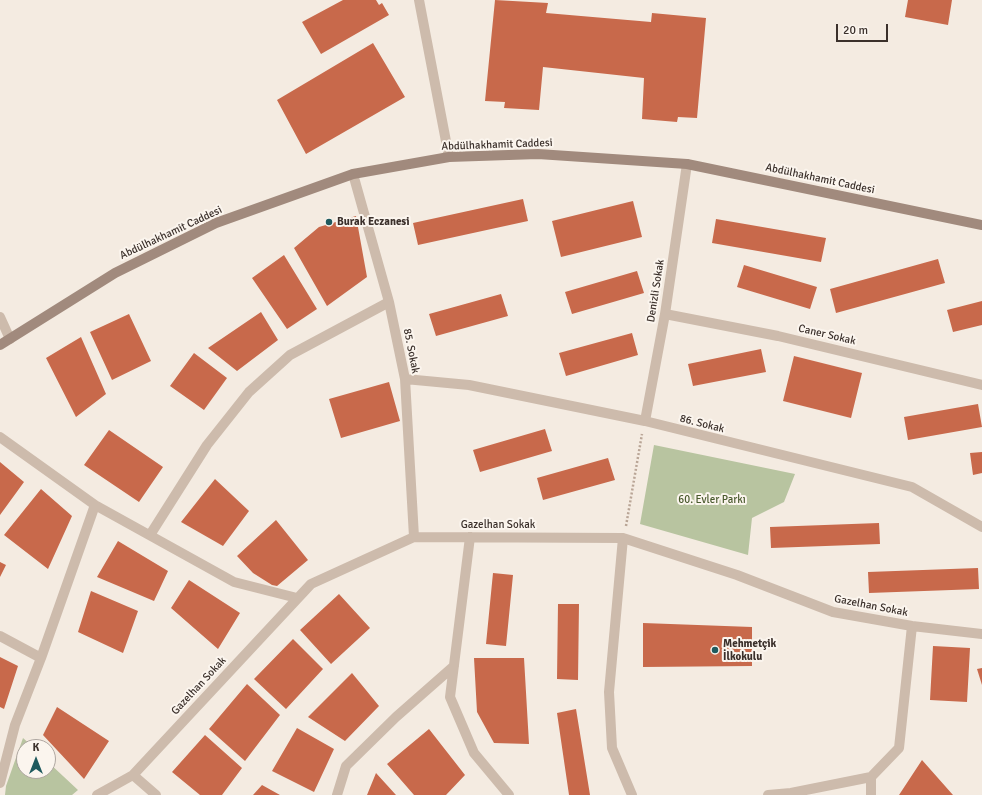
<!DOCTYPE html>
<meta charset="utf-8">
<style>
body{margin:0}
#map{position:relative;width:982px;height:795px;overflow:hidden;background:#f4ebe1;font-family:Signika,sans-serif}
canvas{display:block}
.north{position:absolute;left:16px;top:739px;width:40px;height:40px;box-sizing:border-box;background:#fbf5ee;border:1px solid #aea6a0;border-radius:50%;rotate:0deg;font-size:11px;font-weight:700;line-height:16px;text-align:center;color:#3b302b}
.north::after{content:'';display:block;margin:auto;width:14px;height:18px;background:#1f5a5e;clip-path:polygon(50% 0,100% 100%,50% 72%,0 100%)}
.scale{position:absolute;left:836px;top:24px;width:52px;height:18px;box-sizing:border-box;border:2px solid #3b302b;border-top:0;padding-left:5px;font-size:12px;line-height:14px;white-space:nowrap;color:#3b302b;-webkit-text-stroke:3px #fbf5ee;paint-order:stroke}
</style>
<div id="map">
<canvas width="982" height="795"></canvas>
<div class="north">K</div>
<div class="scale">20 m</div>
</div>
<script>
const ctx = document.querySelector('canvas').getContext('2d');
ctx.lineJoin = 'round';
function fillPath(path, color) { ctx.fillStyle = color; ctx.fill(path, 'evenodd'); }
function strokePath(path, color, width, dash) { ctx.strokeStyle = color; ctx.lineWidth = width; ctx.lineCap = dash ? 'butt' : 'round'; ctx.setLineDash(dash || []); ctx.stroke(path); }
function write(font, color, halo, rows, align = 'center') {
  ctx.font = font + ' Signika,sans-serif'; ctx.lineWidth = 4; ctx.setLineDash([]); ctx.textBaseline = 'middle'; ctx.strokeStyle = halo; ctx.fillStyle = color; for (const [text, x, y, turn = 0] of rows) {
    ctx.save(); ctx.translate(x, y); ctx.rotate((+turn || 0) * Math.PI / 180); ctx.textAlign = isNaN(turn) ? turn : align; if (halo) ctx.strokeText(text, 0, 0); ctx.fillText(text, 0, 0); ctx.restore();
  }
}
const green = new Path2D(`
 M 654,445 L 795,474 L 784,502 L 752,518 L 748,555 L 640,524 Z
 M 23,738 L 33,747 L 24,747 L 24,771 L 48,771 L 48,762 L 78,790 L 72,795 L 5,795 L 6,786 Z`);
const building = new Path2D(`
 M 343,0 L 376,0 L 379,5 L 382,3 L 389,15 L 321,54 L 302,22 Z
 M 495,0 L 548,3 L 546,13 L 651,22 L 652,13 L 706,18 L 697,118 L 678,117 L 677,122 L 642,119 L 644,78 L 543,67 L 539,110 L 504,108 L 505,102 L 485,101 Z
 M 908,0 L 952,0 L 948,25 L 905,17 Z
 M 373,43 L 405,97 L 306,154 L 277,100 Z
 M 523,199 L 528,221 L 418,245 L 413,223 Z
 M 633,201 L 642,237 L 561,257 L 552,221 Z
 M 356,216 L 367,277 L 327,306 L 294,248 L 319,227 Z
 M 716,219 L 826,238 L 821,262 L 712,243 Z
 M 284,255 L 317,309 L 287,329 L 252,278 Z
 M 938,259 L 945,283 L 836,313 L 830,289 Z
 M 744,265 L 817,287 L 810,309 L 737,287 Z
 M 637,271 L 644,293 L 572,314 L 565,292 Z
 M 501,294 L 508,316 L 436,336 L 429,314 Z
 M 982,301 L 982,325 L 953,332 L 947,310 Z
 M 261,312 L 278,340 L 237,371 L 208,348 Z
 M 129,314 L 151,361 L 112,380 L 90,332 Z
 M 632,333 L 638,355 L 566,376 L 559,353 Z
 M 81,337 L 106,394 L 76,417 L 46,358 Z
 M 761,349 L 766,372 L 693,386 L 688,364 Z
 M 194,353 L 227,378 L 204,410 L 170,386 Z
 M 794,356 L 862,373 L 851,418 L 783,401 Z
 M 389,382 L 400,421 L 341,438 L 329,399 Z
 M 978,404 L 982,427 L 908,440 L 904,417 Z
 M 545,429 L 552,451 L 480,472 L 473,450 Z
 M 109,430 L 163,467 L 139,502 L 84,465 Z
 M 982,452 L 982,473 L 973,475 L 970,453 Z
 M 608,458 L 615,480 L 543,500 L 537,478 Z
 M 0,462 L 24,482 L 0,515 Z
 M 215,479 L 249,511 L 223,546 L 181,522 Z
 M 41,489 L 72,516 L 48,569 L 4,535 Z
 M 276,520 L 308,560 L 277,586 L 272,585 L 253,573 L 237,556 Z
 M 879,523 L 880,544 L 771,548 L 770,527 Z
 M 118,541 L 168,571 L 154,601 L 97,577 Z
 M 0,562 L 6,565 L 0,577 Z
 M 978,568 L 979,589 L 869,593 L 868,572 Z
 M 493,573 L 513,575 L 506,646 L 486,644 Z
 M 189,580 L 240,613 L 218,649 L 171,608 Z
 M 91,591 L 138,611 L 123,653 L 78,632 Z
 M 339,594 L 370,628 L 331,664 L 300,630 Z
 M 558,604 L 579,604 L 578,680 L 557,679 Z
 M 643,623 L 752,627 L 752,666 L 643,667 Z
 M 293,639 L 323,669 L 286,709 L 254,679 Z
 M 933,646 L 970,648 L 967,702 L 930,700 Z
 M 0,657 L 18,666 L 4,709 L 0,707 Z
 M 474,658 L 524,658 L 529,744 L 494,743 L 477,712 Z
 M 982,668 L 982,685 L 977,669 Z
 M 352,673 L 379,706 L 345,741 L 308,717 Z
 M 247,684 L 280,715 L 245,761 L 209,729 Z
 M 57,707 L 109,741 L 84,779 L 43,735 Z
 M 576,709 L 590,795 L 569,795 L 557,713 Z
 M 297,728 L 334,749 L 314,792 L 272,771 Z
 M 429,729 L 465,775 L 446,795 L 414,795 L 387,764 Z
 M 205,735 L 242,768 L 222,795 L 200,795 L 172,772 Z
 M 922,760 L 953,795 L 899,795 Z
 M 376,773 L 396,795 L 367,795 Z
 M 262,785 L 280,795 L 253,795 Z`);
const path = new Path2D(`
 M 626,526 L 642,434`);
const street = new Path2D(`
 M 419,0 L 449,157
 M 353,174 L 389,302 L 405,379 L 414,537
 M 665,314 L 778,336 L 982,385
 M 0,317 L 10,339
 M 405,379 L 469,385 L 645,421 L 912,487 L 982,527
 M 645,421 L 665,314 L 687,164
 M 0,437 L 95,505 L 234,582 L 297,598
 M 150,535 L 207,445 L 249,392 L 290,355 L 389,302
 M 470,537 L 450,697 L 474,753 L 509,795
 M 623,538 L 609,692 L 612,748 L 632,795
 M 0,636 L 41,658 L 15,725 L 0,783
 M 41,658 L 95,505
 M 133,775 L 156,795
 M 871,777 L 871,795
 M 97,795 L 133,775 L 311,584 L 414,537 L 623,538 L 737,575 L 833,612 L 912,626 L 982,634
 M 337,795 L 346,766 L 396,717 L 454,666
 M 768,795 L 791,793 L 871,777 L 899,748 L 912,626`);
const secondary = new Path2D(`
 M 0,345 L 115,273 L 216,223 L 353,174 L 449,157 L 538,154 L 687,164 L 982,225`);
const markers = [
 [329,222,4,"#1f5a5e"],
 [715,650,4,"#1f5a5e"]
];
const streetNames = [
 ["Abdülhakhamit Caddesi",497,145,-2],
 ["Abdülhakhamit Caddesi",820,179,12],
 ["Abdülhakhamit Caddesi",171,233,-25],
 ["Denizli Sokak",656,291,-81],
 ["Caner Sokak",827,335,13],
 ["85. Sokak",411,351,79],
 ["86. Sokak",702,424,14],
 ["Gazelhan Sokak",498,525],
 ["Gazelhan Sokak",871,606,11],
 ["Gazelhan Sokak",199,686,-47]
];
const poiNames = [
 ["Burak Eczanesi",337,222],
 ["Mehmetçik",723,644],
 ["İlkokulu",723,657]
];
const parkNames = [
 ["60. Evler Parkı",712,500]
];
fillPath(green, '#b8c4a0');
fillPath(building, '#c8694b');
strokePath(path, '#b9a596', 2.5, [2, 2]);
strokePath(street, '#cdbbac', 10);
strokePath(secondary, '#a18a7d', 10);
for (const [x, y, r, color] of markers) { const dot = new Path2D(); dot.arc(x, y, r, 0, 2 * Math.PI); ctx.fillStyle = color; ctx.fill(dot); strokePath(dot, '#fbf5ee', 1.5); }
write('11px', '#3b302b', '#fbf5ee', streetNames);
write('bold 11px', '#3b302b', '#fbf5ee', poiNames, 'left');
write('11px', '#4a5a2e', '#fbf5ee', parkNames);
</script>
